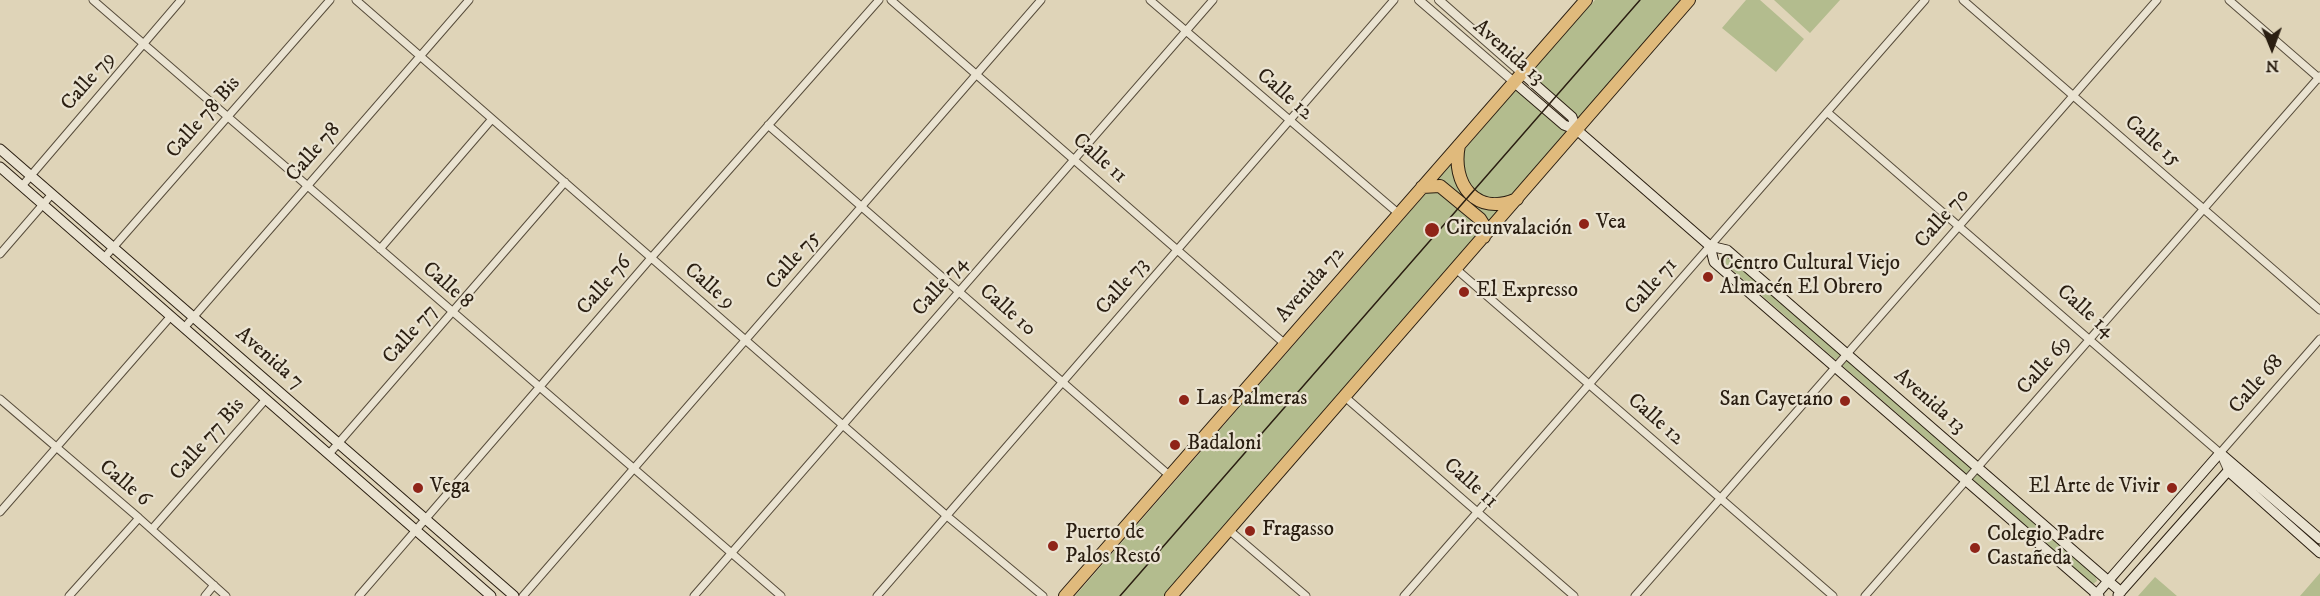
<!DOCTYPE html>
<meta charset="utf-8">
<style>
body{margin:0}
#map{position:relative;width:2320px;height:596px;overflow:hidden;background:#dfd4b8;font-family:"IM FELL DW Pica",serif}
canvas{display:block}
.north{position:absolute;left:2242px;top:18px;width:60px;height:60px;-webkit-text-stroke:4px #eae3d1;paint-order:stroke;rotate:179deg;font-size:16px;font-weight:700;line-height:24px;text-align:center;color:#2a1e11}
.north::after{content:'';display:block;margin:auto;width:21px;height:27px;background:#2a1e11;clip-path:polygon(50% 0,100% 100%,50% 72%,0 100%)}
</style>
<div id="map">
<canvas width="2320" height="596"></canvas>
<div class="north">N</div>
</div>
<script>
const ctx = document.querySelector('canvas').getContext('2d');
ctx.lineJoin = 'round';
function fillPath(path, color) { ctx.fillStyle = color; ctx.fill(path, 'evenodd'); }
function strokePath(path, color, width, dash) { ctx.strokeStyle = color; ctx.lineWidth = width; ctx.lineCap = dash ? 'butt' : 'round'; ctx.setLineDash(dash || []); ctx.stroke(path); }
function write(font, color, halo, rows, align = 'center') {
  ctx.font = font + ' "IM FELL DW Pica",serif'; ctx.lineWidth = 4.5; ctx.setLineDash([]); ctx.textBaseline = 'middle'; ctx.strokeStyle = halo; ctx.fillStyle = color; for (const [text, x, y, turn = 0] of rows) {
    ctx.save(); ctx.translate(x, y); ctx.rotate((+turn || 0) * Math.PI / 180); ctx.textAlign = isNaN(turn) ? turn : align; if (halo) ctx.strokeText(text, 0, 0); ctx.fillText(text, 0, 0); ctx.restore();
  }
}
const green = new Path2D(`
 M 1595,0 L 1680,0 L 1581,119 L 1529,74 Z
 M 1746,0 L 1760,0 L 1804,39 L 1776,72 L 1722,28 Z
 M 1774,0 L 1840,0 L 1810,33 Z
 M 1516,89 L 1568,134 L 1514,194 L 1500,199 L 1481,197 L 1469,187 L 1461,160 L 1465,149 Z
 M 1452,163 C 1455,195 1468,209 1500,210 L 1489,226 L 1435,182 Z
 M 1439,189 L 1479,223 L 1482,230 L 1166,596 L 1075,596 L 1429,190 Z
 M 1721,254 L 1727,255 L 2095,575 L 2097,581 L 2093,584 L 1721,260 Z
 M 2320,573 L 2320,596 L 2300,596 Z
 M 2155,577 L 2177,596 L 2138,596 Z`);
const minor = new Path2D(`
 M 93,0 L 781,596
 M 356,0 L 947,516 L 1043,596
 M 891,0 L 1285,344
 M 1150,0 L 1399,214
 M 1963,0 L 2320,310
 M 2229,0 L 2320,79
 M 1827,112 L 2220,453 L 2228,471
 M 768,125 L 1170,476
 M 22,186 L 181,0
 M 380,249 L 492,119
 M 0,254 L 52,194
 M 104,258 L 330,0
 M 1456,269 L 1833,596
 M 184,328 L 469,0
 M 1345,397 L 1574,596
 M 0,399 L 139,518 L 226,596
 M 2220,453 L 2320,339
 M 329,454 L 565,182
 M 0,512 L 171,316
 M 152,529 L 266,399
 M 1229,530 L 1306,596
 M 69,596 L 139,518
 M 205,596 L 214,585
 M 359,596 L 651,258 L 879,0
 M 523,596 L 1041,0
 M 694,596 L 1213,0
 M 877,596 L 1394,0
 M 1404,596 L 1925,0
 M 1635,596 L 2157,0
 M 1865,596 L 2320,76`);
const tertiary = new Path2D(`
 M 1419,0 L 1514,82
 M 1439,0 L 1522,73`);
const secondary = new Path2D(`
 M 1522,73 L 1572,117 L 1577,130
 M 1514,82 L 1564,125 L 1577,130 L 1710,246 L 1727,250 L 2121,592
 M 0,149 L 514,596
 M 0,167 L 491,596
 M 1710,246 L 1714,262 L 2099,596
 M 2118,595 L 2228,471 L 2320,553
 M 2095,596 L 2220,453 L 2320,539`);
const trunk = new Path2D(`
 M 1459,145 C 1451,184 1476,217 1517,199
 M 1422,187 L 1440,186 L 1480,219 L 1485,227 L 1484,237
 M 1065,596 L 1586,0
 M 1171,596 L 1689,0`);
const tram = new Path2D(`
 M 1120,596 L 1640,0`);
const markers = [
 [1584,224,6,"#8f2418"],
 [1432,230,8,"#8f2418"],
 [1708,277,6,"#8f2418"],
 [1464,292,6,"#8f2418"],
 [1184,400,6,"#8f2418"],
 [1845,401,6,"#8f2418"],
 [1175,445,6,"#8f2418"],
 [418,488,6,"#8f2418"],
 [2172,488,6,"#8f2418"],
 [1250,531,6,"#8f2418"],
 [1053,546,6,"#8f2418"],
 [1975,548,6,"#8f2418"]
];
const streetNames = [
 ["Avenida 13",1508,53,41],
 ["Calle 79",89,82,-49],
 ["Calle 12",1284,95,41],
 ["Calle 78 Bis",204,118,-49],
 ["Calle 15",2152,142,41],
 ["Calle 78",314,153,-49],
 ["Calle 11",1099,159,41],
 ["Calle 70",1943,219,-49],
 ["Calle 75",794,261,-49],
 ["Avenida 72",1311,285,-49],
 ["Calle 8",447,286,41],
 ["Calle 76",605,286,-49],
 ["Calle 9",709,287,41],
 ["Calle 74",941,287,-49],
 ["Calle 73",1123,287,-49],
 ["Calle 71",1652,287,-49],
 ["Calle 10",1007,311,41],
 ["Calle 14",2085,312,41],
 ["Calle 77",411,335,-49],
 ["Avenida 7",269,359,41],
 ["Calle 69",2045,366,-49],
 ["Calle 68",2257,385,-49],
 ["Avenida 13",1929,402,41],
 ["Calle 12",1655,420,41],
 ["Calle 77 Bis",208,440,-49],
 ["Calle 6",124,484,40],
 ["Calle 11",1470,484,41]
];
const poiNames = [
 ["Vea",1596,224],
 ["Circunvalación",1446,230],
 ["Centro Cultural Viejo",1720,265],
 ["Almacén El Obrero",1720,289],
 ["El Expresso",1476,292],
 ["Las Palmeras",1196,400],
 ["San Cayetano",1833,401,"right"],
 ["Badaloni",1187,445],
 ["Vega",430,488],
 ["El Arte de Vivir",2160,488,"right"],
 ["Fragasso",1262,531],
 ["Puerto de",1065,534],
 ["Palos Restó",1065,558],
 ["Colegio Padre",1987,536],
 ["Castañeda",1987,560]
];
fillPath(green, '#b3bc8e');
strokePath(minor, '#574c3b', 9);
strokePath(tertiary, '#574c3b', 10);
strokePath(secondary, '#2a1e11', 11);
strokePath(trunk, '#2a1e11', 14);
strokePath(minor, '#eae3d1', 7);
strokePath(tertiary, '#eae3d1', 8);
strokePath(secondary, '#eae3d1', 9);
strokePath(trunk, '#e0ba7c', 12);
strokePath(tram, '#2a1e11', 1.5);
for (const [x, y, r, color] of markers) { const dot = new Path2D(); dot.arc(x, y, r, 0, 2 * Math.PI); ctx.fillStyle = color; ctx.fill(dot); strokePath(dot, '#eae3d1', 2); }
write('21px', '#2a1e11', '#eae3d1', streetNames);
write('21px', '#2a1e11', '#eae3d1', poiNames, 'left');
</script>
